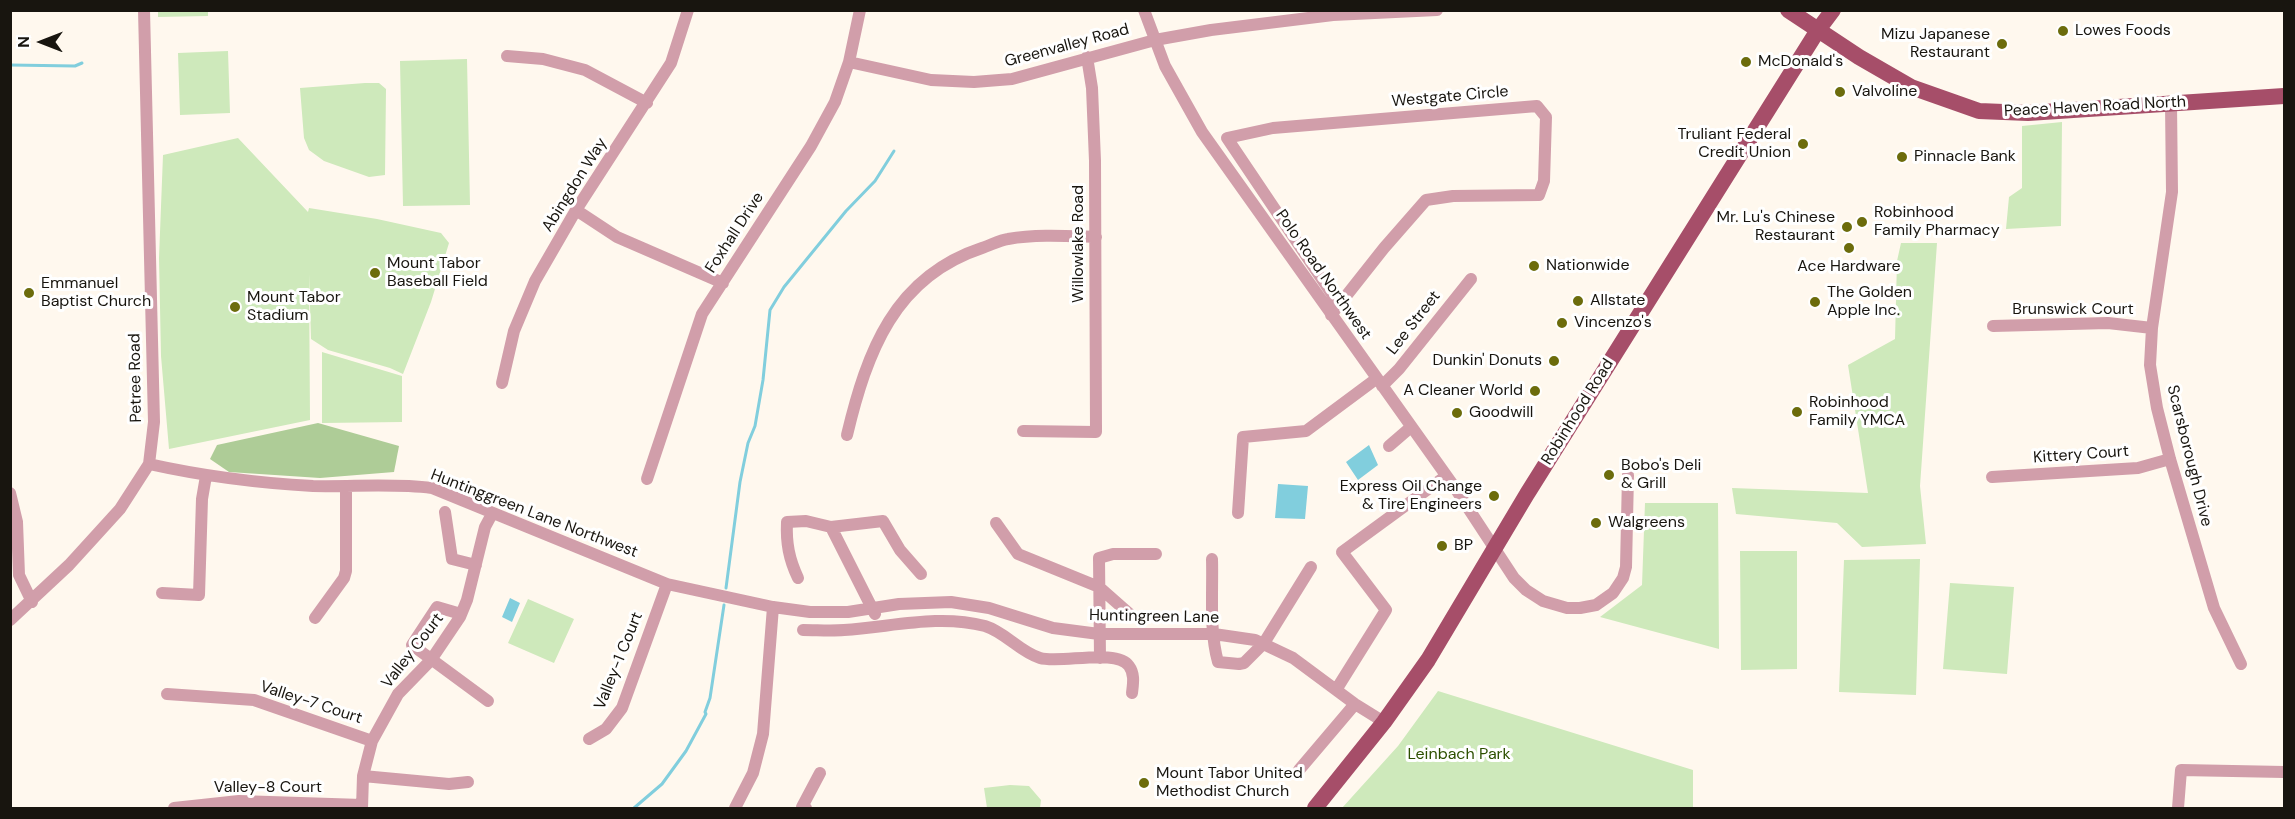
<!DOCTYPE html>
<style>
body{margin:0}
#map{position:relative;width:2295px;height:819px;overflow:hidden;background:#fff8ee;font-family:"DM Sans",sans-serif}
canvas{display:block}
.frame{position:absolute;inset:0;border:12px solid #18150f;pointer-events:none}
.north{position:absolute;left:12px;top:12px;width:60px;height:60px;-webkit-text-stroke:4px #fff;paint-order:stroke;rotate:270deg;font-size:16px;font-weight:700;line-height:24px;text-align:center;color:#18150f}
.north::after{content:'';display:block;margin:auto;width:21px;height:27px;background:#18150f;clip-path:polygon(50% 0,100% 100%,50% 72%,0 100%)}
</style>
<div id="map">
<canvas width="2295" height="819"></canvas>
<div class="frame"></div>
<div class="north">N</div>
</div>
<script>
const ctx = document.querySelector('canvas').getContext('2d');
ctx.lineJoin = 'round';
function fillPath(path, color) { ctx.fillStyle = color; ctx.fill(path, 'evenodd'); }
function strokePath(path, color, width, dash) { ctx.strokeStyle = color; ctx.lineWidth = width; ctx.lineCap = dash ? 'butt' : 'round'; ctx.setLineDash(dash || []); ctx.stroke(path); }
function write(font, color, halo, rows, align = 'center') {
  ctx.font = font + ' "DM Sans",sans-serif'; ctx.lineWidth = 6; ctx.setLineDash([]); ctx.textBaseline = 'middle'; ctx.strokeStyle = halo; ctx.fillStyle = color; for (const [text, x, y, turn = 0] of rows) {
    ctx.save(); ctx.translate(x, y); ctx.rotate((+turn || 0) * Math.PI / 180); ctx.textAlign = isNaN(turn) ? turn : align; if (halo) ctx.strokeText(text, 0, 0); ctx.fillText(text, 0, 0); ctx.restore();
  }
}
const green = new Path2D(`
 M 158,11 L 208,11 L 208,16 L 158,17 Z
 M 228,51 L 230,113 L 180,115 L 178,53 Z
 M 467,59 L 470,205 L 403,206 L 400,61 Z
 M 365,83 L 379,83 L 386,89 L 385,175 L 369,177 L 324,161 L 309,150 L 304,138 L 300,88 Z
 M 2062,122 L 2061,226 L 2006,229 L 2009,197 L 2022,188 L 2022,126 Z
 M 238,138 L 308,212 L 309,208 L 377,219 L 441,233 L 449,243 L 431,302 L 403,374 L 390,368 L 328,350 L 311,339 L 309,274 L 310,420 L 169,449 L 161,356 L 159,258 L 163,155 Z
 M 1901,243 L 1937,243 L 1920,486 L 1926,544 L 1862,547 L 1837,523 L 1736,514 L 1732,488 L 1868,493 L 1848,365 L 1895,339 L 1897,261 Z
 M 322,352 L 402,376 L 402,422 L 322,423 Z
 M 1645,503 L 1718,503 L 1719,649 L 1600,617 L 1642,585 Z
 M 1740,551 L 1797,551 L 1797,669 L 1741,670 Z
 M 1920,559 L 1916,695 L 1839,692 L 1844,560 Z
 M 1950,583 L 2014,587 L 2007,674 L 1943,669 Z
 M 528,599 L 574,619 L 554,663 L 508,643 Z
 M 1438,691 L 1693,770 L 1693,808 L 1342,808 L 1398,746 Z
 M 1010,785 L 1029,786 L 1041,800 L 1040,808 L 987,808 L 984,788 Z`);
const forest = new Path2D(`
 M 318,423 L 399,446 L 394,472 L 320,478 L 229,472 L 210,459 L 217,445 Z`);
const water = new Path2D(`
 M 1369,445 L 1378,465 L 1358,480 L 1346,462 Z
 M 1278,484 L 1308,486 L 1305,519 L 1275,518 Z
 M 510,598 L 520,603 L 512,622 L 502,617 Z`);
const stream = new Path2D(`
 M 10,65 L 75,66 L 82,63
 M 726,588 L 740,482 L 748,443 L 755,426 L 763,380 L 770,310 L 784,287 L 846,211 L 875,181 L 894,151
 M 634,808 L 662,784 L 686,751 L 706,714 L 705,712 L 710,698 L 724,605`);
const minor = new Path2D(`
 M 1144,10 L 1165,66 L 1202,132 L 1453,485 L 1514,578 L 1526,590 L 1543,601 L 1567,608 L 1580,608 L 1596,605 L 1613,593 L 1623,578 L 1626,567 L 1628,475
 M 507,56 L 543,59 L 585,70 L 647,103
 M 849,62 L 931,80 L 974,82 L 1012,79 L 1155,40 L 1211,30 L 1333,15 L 1437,10
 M 2171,104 L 2172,192 L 2152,328 L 2150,365 L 2157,408 L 2170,459 L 2214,608 L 2241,664
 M 576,210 L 617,237 L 723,283
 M 1331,315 L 1384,248 L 1426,200 L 1453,196 L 1539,195 L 1544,181 L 1546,117 L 1537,106 L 1273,128 L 1227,138 L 1340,306
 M 1993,326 L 2108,323 L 2152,328
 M 502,383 L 514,331 L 535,281 L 576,210 L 671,63 L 688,10
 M 1382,386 L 1399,369 L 1471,279
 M 1023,431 L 1096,432 L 1095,161 L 1092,88 L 1087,57
 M 847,435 C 867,352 894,277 982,248 C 991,245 1000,240 1008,239 C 1036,234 1067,236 1096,237
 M 1389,446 L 1411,427
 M 149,464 C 203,476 257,483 313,486 C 352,487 392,483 432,488 L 667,584 L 773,607 L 810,612 L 848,612 L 899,604 L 951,602 L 989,608 L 1053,628 L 1099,634 L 1214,634 L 1255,640 L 1293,658 L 1355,704 L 1384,722
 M 1992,477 L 2138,468 L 2170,459
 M 647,479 L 702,314 L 811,146 L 835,102 L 849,62 L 860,10
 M 10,493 L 17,522 L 19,575 L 32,602
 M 445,512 L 452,559 L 476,565
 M 1238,513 L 1243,437 L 1306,431 L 1376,379
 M 996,523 L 1018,554 L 1099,587 L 1133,617
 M 831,527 L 883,521 L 900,550 L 921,574
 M 1212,559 C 1213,592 1209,630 1218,662 L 1239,664 L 1244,663 L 1264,643 L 1311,567
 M 798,578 C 789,559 786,543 787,522 L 806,521 L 831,527 L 875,614
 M 162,593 L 199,595 L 202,499 L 206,476
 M 461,614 L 437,607 L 412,645 L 488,701
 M 315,618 L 344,578 L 346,571 L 346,486
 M 10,620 L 69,565 L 120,509 L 149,464 L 154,422 L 144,10
 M 803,630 C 817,630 831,631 844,630 C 892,627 938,614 985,626 C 1005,632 1020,652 1040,658 C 1060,664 1117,648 1129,666 C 1135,674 1133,684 1132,693
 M 1100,658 L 1099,558 L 1113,554 L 1156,554
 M 1336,690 L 1386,610 L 1342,552 L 1446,476
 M 167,694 L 254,700 L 372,741
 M 589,739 L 606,729 L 622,708 L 667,584
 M 1299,770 L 1355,704
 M 363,776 L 449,784 L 468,782
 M 174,808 L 239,801 L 362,805
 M 362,808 L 363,776 L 372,741 L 398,694 L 431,660 L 460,617 L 467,600 L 485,527 L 492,514
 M 735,808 L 753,773 L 763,734 L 773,607
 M 806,808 L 802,807 L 820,773
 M 2178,808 L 2181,770 L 2284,772`);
const major = new Path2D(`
 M 1788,10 L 1859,57 L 1911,87 L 1979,111 L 2028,113 L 2284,96
 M 1315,808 L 1384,722 L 1428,660 L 1527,494 L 1818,30 L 1833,10`);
const markers = [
 [2063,31,6,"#6c6c0c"],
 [2002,44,6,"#6c6c0c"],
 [1746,62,6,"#6c6c0c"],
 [1840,92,6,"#6c6c0c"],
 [1803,144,6,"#6c6c0c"],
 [1902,157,6,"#6c6c0c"],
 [1862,222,6,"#6c6c0c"],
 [1847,227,6,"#6c6c0c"],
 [1849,248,6,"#6c6c0c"],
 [1534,266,6,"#6c6c0c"],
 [375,273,6,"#6c6c0c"],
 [29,293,6,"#6c6c0c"],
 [1578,301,6,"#6c6c0c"],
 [1815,302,6,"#6c6c0c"],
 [235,307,6,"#6c6c0c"],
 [1562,323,6,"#6c6c0c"],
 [1554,361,6,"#6c6c0c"],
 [1535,391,6,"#6c6c0c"],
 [1797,412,6,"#6c6c0c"],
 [1457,413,6,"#6c6c0c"],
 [1609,475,6,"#6c6c0c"],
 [1494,496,6,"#6c6c0c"],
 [1596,523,6,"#6c6c0c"],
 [1442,546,6,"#6c6c0c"],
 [1144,783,6,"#6c6c0c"]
];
const poiNames = [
 ["Lowes Foods",2075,31],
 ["Mizu Japanese",1990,35,"right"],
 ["Restaurant",1990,53,"right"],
 ["McDonald's",1758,62],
 ["Valvoline",1852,92],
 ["Truliant Federal",1791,135,"right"],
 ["Credit Union",1791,153,"right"],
 ["Pinnacle Bank",1914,157],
 ["Robinhood",1874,213],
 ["Family Pharmacy",1874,231],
 ["Mr. Lu's Chinese",1835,218,"right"],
 ["Restaurant",1835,236,"right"],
 ["Mount Tabor",387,264],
 ["Baseball Field",387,282],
 ["Nationwide",1546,266],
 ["Ace Hardware",1849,267,"center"],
 ["Emmanuel",41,284],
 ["Baptist Church",41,302],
 ["The Golden",1827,293],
 ["Apple Inc.",1827,311],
 ["Mount Tabor",247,298],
 ["Stadium",247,316],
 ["Allstate",1590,301],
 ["Vincenzo's",1574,323],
 ["Dunkin' Donuts",1542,361,"right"],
 ["A Cleaner World",1523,391,"right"],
 ["Robinhood",1809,403],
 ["Family YMCA",1809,421],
 ["Goodwill",1469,413],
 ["Bobo's Deli",1621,466],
 ["& Grill",1621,484],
 ["Express Oil Change",1482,487,"right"],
 ["& Tire Engineers",1482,505,"right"],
 ["Walgreens",1608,523],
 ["BP",1454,546],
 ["Mount Tabor United",1156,774],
 ["Methodist Church",1156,792]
];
const streetNames = [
 ["Greenvalley Road",1067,46,-15],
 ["Westgate Circle",1450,97,-5],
 ["Peace Haven Road North",2095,107,-3],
 ["Abingdon Way",575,185,-58],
 ["Foxhall Drive",735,233,-57],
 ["Willowlake Road",1079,244,-90],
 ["Polo Road Northwest",1323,275,55],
 ["Brunswick Court",2073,310],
 ["Lee Street",1414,323,-52],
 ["Petree Road",136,378,-91],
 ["Robinhood Road",1578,412,-58],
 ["Kittery Court",2081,455,-4],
 ["Scarsborough Drive",2189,456,76],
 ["Huntinggreen Lane Northwest",534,514,21],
 ["Huntingreen Lane",1154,617,1],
 ["Valley Court",413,651,-52],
 ["Valley-1 Court",619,661,-68],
 ["Valley-7 Court",311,703,18],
 ["Valley-8 Court",268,788]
];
const parkNames = [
 ["Leinbach Park",1459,755]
];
fillPath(green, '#cee9bb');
fillPath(forest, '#aecc97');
fillPath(water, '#81cedd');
strokePath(stream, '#81cedd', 3);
strokePath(minor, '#d19eaa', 12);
strokePath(major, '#a64e69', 16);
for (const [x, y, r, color] of markers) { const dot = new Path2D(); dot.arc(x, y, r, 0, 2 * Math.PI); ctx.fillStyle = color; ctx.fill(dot); strokePath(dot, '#fff', 2); }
write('16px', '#18150f', '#fff', poiNames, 'left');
write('16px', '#18150f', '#fff', streetNames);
write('16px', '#2d5000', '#fff', parkNames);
</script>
